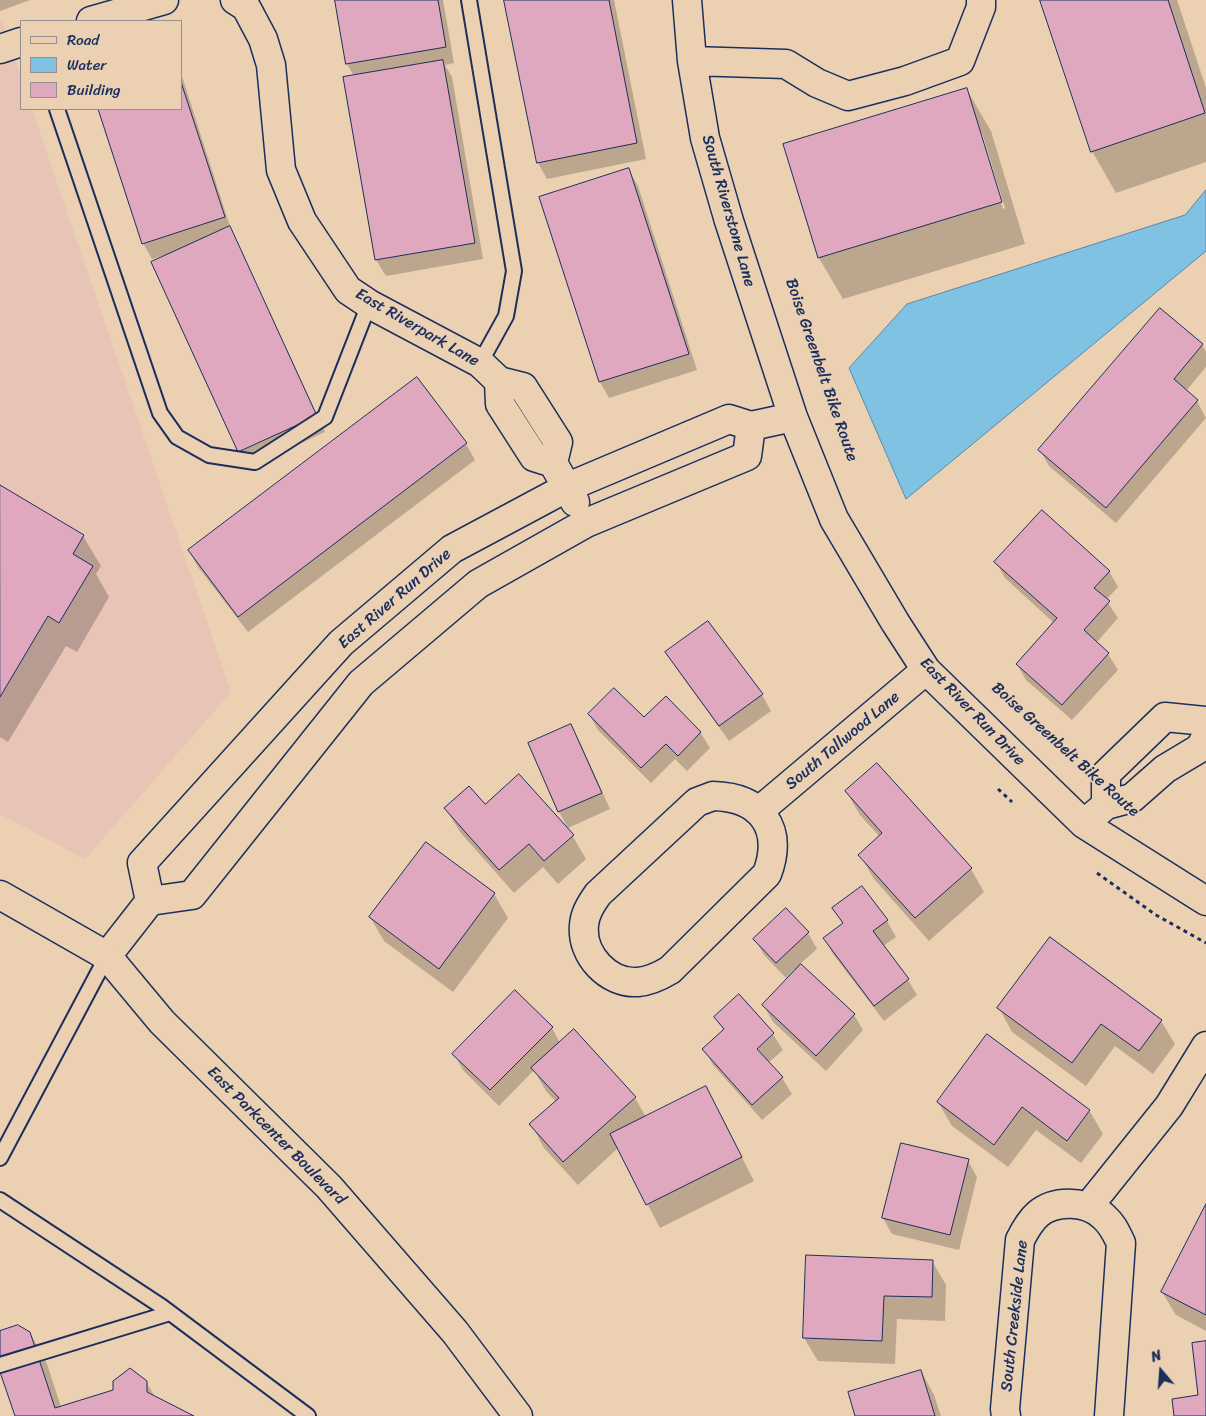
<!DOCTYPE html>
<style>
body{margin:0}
#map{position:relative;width:1206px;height:1416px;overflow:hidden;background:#ebd0b2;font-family:Sriracha,sans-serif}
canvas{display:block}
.legend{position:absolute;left:20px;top:20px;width:162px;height:90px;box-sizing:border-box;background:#ebd0b2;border:1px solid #989090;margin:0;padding:6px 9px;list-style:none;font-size:15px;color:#1b2f5e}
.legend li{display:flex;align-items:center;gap:10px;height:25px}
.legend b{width:25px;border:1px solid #989090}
.north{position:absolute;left:1136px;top:1346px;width:50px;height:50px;-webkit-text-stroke:4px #ebd0b2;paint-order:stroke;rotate:342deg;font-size:14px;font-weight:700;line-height:20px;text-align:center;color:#1b2f5e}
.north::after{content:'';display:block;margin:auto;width:18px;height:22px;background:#1b2f5e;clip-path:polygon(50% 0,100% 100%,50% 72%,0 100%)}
</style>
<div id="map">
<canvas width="1206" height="1416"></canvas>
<ul class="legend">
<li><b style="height:6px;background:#ebd0b2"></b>Road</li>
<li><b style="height:14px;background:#80c2e1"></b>Water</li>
<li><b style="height:14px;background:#dfa8be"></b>Building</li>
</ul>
<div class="north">N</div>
</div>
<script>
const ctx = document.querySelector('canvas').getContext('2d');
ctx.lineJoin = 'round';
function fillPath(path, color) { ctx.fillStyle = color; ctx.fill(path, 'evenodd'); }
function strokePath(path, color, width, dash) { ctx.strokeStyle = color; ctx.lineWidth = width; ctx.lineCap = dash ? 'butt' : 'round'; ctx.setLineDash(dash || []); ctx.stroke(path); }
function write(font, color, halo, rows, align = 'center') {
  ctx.font = font + ' Sriracha,sans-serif'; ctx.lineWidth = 4; ctx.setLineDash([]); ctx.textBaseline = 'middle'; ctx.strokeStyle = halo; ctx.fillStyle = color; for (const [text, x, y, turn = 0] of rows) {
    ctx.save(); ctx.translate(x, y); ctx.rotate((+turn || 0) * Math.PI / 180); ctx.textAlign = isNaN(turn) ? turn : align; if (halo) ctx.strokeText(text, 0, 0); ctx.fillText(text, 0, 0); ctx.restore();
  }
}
const built = new Path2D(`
 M 2,21 L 21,77 L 21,109 L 32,109 L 231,692 L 85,859 L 0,814 L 0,22 Z`);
const water = new Path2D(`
 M 1206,190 L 1206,251 L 906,499 L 849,368 L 907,304 L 1185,215 Z`);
const shadow = new Path2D(`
 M 0,0 L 30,0 L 0,11 Z
 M 336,0 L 443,0 L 454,63 L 445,65 L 452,77 L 483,259 L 386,276 L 376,260 L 345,78 L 354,76 L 347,64 Z
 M 505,0 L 614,0 L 646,159 L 547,179 L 538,163 Z
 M 1042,0 L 1177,0 L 1206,88 L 1206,162 L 1116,193 L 1092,151 Z
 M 181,73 L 232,233 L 325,432 L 249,467 L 239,451 L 169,254 L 152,259 L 143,243 L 99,109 L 181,109 Z
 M 967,90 L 991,131 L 1025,244 L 843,299 L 819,258 L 785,145 ZM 980,133 L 982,133 L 1005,208 L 1003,209 Z
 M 629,170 L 638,186 L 697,370 L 609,398 L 600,382 Z
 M 1160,309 L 1202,345 L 1206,352 L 1206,367 L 1186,391 L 1197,401 L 1206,418 L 1116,523 L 1049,466 L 1040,450 Z
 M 466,444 L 475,460 L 248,632 L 198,567 L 189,551 Z
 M 0,487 L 83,536 L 101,566 L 96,574 L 109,597 L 77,652 L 66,646 L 8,742 L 0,737 Z
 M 996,562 L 1109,571 L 1118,587 L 1106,600 L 1118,618 L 1096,643 L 1108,654 L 1118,670 L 1072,720 L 1026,680 L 1017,664 L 1054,623 L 1005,578 Z
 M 708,622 L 762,695 L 771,711 L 729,741 L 676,668 L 667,652 Z
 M 589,714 L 644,719 L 700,732 L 710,748 L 687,771 L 675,759 L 651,783 L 598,730 Z
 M 571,726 L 580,742 L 610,809 L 568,828 L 559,812 L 529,744 Z
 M 846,791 L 971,869 L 984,892 L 929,941 L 874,879 L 860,855 L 880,837 L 860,815 Z
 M 485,806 L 572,835 L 586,859 L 558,884 L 543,867 L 514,893 L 460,832 L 446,809 Z
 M 426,843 L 494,894 L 508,918 L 453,992 L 384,941 L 370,917 Z
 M 834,909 L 887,921 L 896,937 L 883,946 L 908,980 L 917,995 L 884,1021 L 833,954 L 824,938 L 843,924 Z
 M 808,933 L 817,949 L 800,964 L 854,1015 L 863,1030 L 826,1071 L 773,1022 L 764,1006 L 796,971 L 795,969 L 786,978 L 764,955 L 755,939 Z
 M 739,996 L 773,1034 L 783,1050 L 768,1063 L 782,1078 L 792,1094 L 762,1120 L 713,1065 L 704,1049 L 724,1031 L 715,1017 Z
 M 999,1008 L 1161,1021 L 1175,1044 L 1153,1074 L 1115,1046 L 1086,1086 L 1012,1032 Z
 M 552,1028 L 560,1043 L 635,1098 L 646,1117 L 706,1087 L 754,1181 L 660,1228 L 618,1148 L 578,1185 L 544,1148 L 531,1124 L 556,1102 L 546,1091 L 534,1070 L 499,1106 L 463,1070 L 454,1054 Z
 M 938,1102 L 1089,1110 L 1103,1134 L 1081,1163 L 1036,1130 L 1008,1167 L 952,1126 Z
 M 968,1161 L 977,1177 L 959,1250 L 892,1234 L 883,1218 Z
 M 1206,1207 L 1206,1331 L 1176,1315 L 1162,1292 Z
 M 932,1261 L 946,1285 L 945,1321 L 897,1319 L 895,1364 L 818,1361 L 804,1338 Z
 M 0,1332 L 30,1333 L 47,1364 L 61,1407 L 146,1382 L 155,1397 L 191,1416 L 16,1416 Z
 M 921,1371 L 934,1395 L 941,1416 L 856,1416 Z`);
const building = new Path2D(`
 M 335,0 L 438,0 L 446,47 L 346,64 Z
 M 504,0 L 609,0 L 637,143 L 537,163 Z
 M 1040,0 L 1168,0 L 1205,113 L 1091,152 Z
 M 443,60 L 475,243 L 375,260 L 343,77 Z
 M 181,82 L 225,217 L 142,244 L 98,109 L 181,109 Z
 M 967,88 L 1002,202 L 818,258 L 783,144 Z
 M 629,168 L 689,354 L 599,382 L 539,197 Z
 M 230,226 L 317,416 L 238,452 L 151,262 Z
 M 1160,308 L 1203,344 L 1174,379 L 1198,400 L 1106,508 L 1038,450 Z
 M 417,377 L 467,443 L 238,617 L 188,550 Z
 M 0,485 L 84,535 L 73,554 L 93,566 L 59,623 L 48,616 L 0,697 Z
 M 1042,510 L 1110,571 L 1094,588 L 1110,601 L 1084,630 L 1109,653 L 1062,705 L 1016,664 L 1057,618 L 994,562 Z
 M 708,621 L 763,694 L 719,726 L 665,652 Z
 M 614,688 L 644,717 L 666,696 L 701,732 L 678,756 L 666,744 L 641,768 L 588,714 Z
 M 571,724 L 602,793 L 558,812 L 528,743 Z
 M 877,763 L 972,868 L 915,918 L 858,855 L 882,833 L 845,791 Z
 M 519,774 L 574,835 L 544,861 L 529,844 L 499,870 L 444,808 L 469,786 L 485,804 Z
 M 426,842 L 495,893 L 439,969 L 369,917 Z
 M 862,886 L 888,920 L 873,931 L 909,979 L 874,1006 L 823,938 L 843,923 L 832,908 Z
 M 786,908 L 809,932 L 776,963 L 753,939 Z
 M 1050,937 L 1162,1020 L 1139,1051 L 1101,1024 L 1072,1063 L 997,1008 Z
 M 801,964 L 855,1014 L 816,1056 L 762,1005 Z
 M 515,990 L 553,1027 L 490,1090 L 452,1054 Z
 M 739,994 L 774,1033 L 757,1049 L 783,1077 L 752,1105 L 702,1049 L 724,1029 L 714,1017 Z
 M 574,1029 L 636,1097 L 563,1162 L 529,1124 L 559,1098 L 531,1068 Z
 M 987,1034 L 1090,1110 L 1067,1141 L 1022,1107 L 994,1145 L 937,1102 Z
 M 706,1086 L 742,1157 L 646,1205 L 610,1134 Z
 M 901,1143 L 969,1159 L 950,1235 L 882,1218 Z
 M 1206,1204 L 1206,1315 L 1161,1292 Z
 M 806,1255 L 933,1260 L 932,1297 L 884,1296 L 882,1341 L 803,1338 Z
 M 18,1325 L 30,1332 L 55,1408 L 113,1390 L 113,1381 L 130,1368 L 147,1381 L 147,1392 L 194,1416 L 15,1416 L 0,1372 L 0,1331 Z
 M 1206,1341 L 1206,1416 L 1174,1416 L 1172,1399 L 1198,1395 L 1192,1343 Z
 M 921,1370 L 935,1416 L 855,1416 L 848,1392 Z`);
const path = new Path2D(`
 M 998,789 L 1012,802
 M 1097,873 L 1156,915 L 1206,943`);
const lane = new Path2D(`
 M 469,0 L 514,271 L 506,316 L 480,363
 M 57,109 L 160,413 L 177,437 L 209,455 L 255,462 L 325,417 L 369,304
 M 0,1158 L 107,956
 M 0,1200 L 161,1306 L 308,1416
 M 0,1365 L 170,1313`);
const street = new Path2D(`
 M 235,0 L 246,7 L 263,39 L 271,65 L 281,170 L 302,221 L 348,290 L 369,304 L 480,363 L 499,381
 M 687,0 L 692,61 L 705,138 L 729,221 L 793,417 L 834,519 L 895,622 L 926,670 L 1084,824 L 1206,901
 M 91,21 L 164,0
 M 0,49 L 21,42
 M 692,61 L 786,64 L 817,83 L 848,96 L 905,81 L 960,61 L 981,7 L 981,0
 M 751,426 L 747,456 L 586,523 L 478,584 L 361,683 L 192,895 L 150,901 L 142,863 L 341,643 L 452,549 L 568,487 L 729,419 L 751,426 L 793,417
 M 553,463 L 558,442 L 523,387 L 499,381 L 500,404 L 534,457 L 553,463 L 575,502
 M 713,796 C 761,797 784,828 767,874 L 670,970 C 660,976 650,981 638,982 C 608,984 581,955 584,925 C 585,913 591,904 598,894 L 697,802 Z
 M 1106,805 L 1106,774 L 1165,717 L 1206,721
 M 759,811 L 926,670
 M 1093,816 L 1106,805 L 1132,798 L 1165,769 L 1200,748 L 1206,737
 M 107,956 L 150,901
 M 1088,1207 L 1169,1106 L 1206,1046
 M 1006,1416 L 1005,1409 L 1020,1240 C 1025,1230 1030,1221 1038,1214 C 1056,1199 1088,1201 1104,1217 C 1113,1225 1116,1233 1121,1243 L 1109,1416`);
const secondary = new Path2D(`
 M 0,895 L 107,956 L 162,1022 L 329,1187 L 455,1332 L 518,1416`);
const streetNames = [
 ["South Riverstone Lane",728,211,74],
 ["East Riverpark Lane",417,328,30],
 ["Boise Greenbelt Bike Route",821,370,71],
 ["East River Run Drive",395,599,-41],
 ["East River Run Drive",972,712,46],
 ["South Tallwood Lane",843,741,-40],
 ["Boise Greenbelt Bike Route",1065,750,42],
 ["East Parkcenter Boulevard",276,1136,45],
 ["South Creekside Lane",1015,1316,-84]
];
fillPath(built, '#e7c4b6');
fillPath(water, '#80c2e1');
strokePath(water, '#5887ad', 1);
fillPath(shadow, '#0003');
fillPath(building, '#dfa8be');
strokePath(building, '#1b2f5e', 1);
strokePath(lane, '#1b2f5e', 18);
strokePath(street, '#1b2f5e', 31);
strokePath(secondary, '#1b2f5e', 31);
strokePath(path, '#1b2f5e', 3, [4, 4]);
strokePath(lane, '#ebd0b2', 14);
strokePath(street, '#ebd0b2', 28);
strokePath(secondary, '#ebd0b2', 28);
write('16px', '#1b2f5e', '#ebd0b2', streetNames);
</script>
